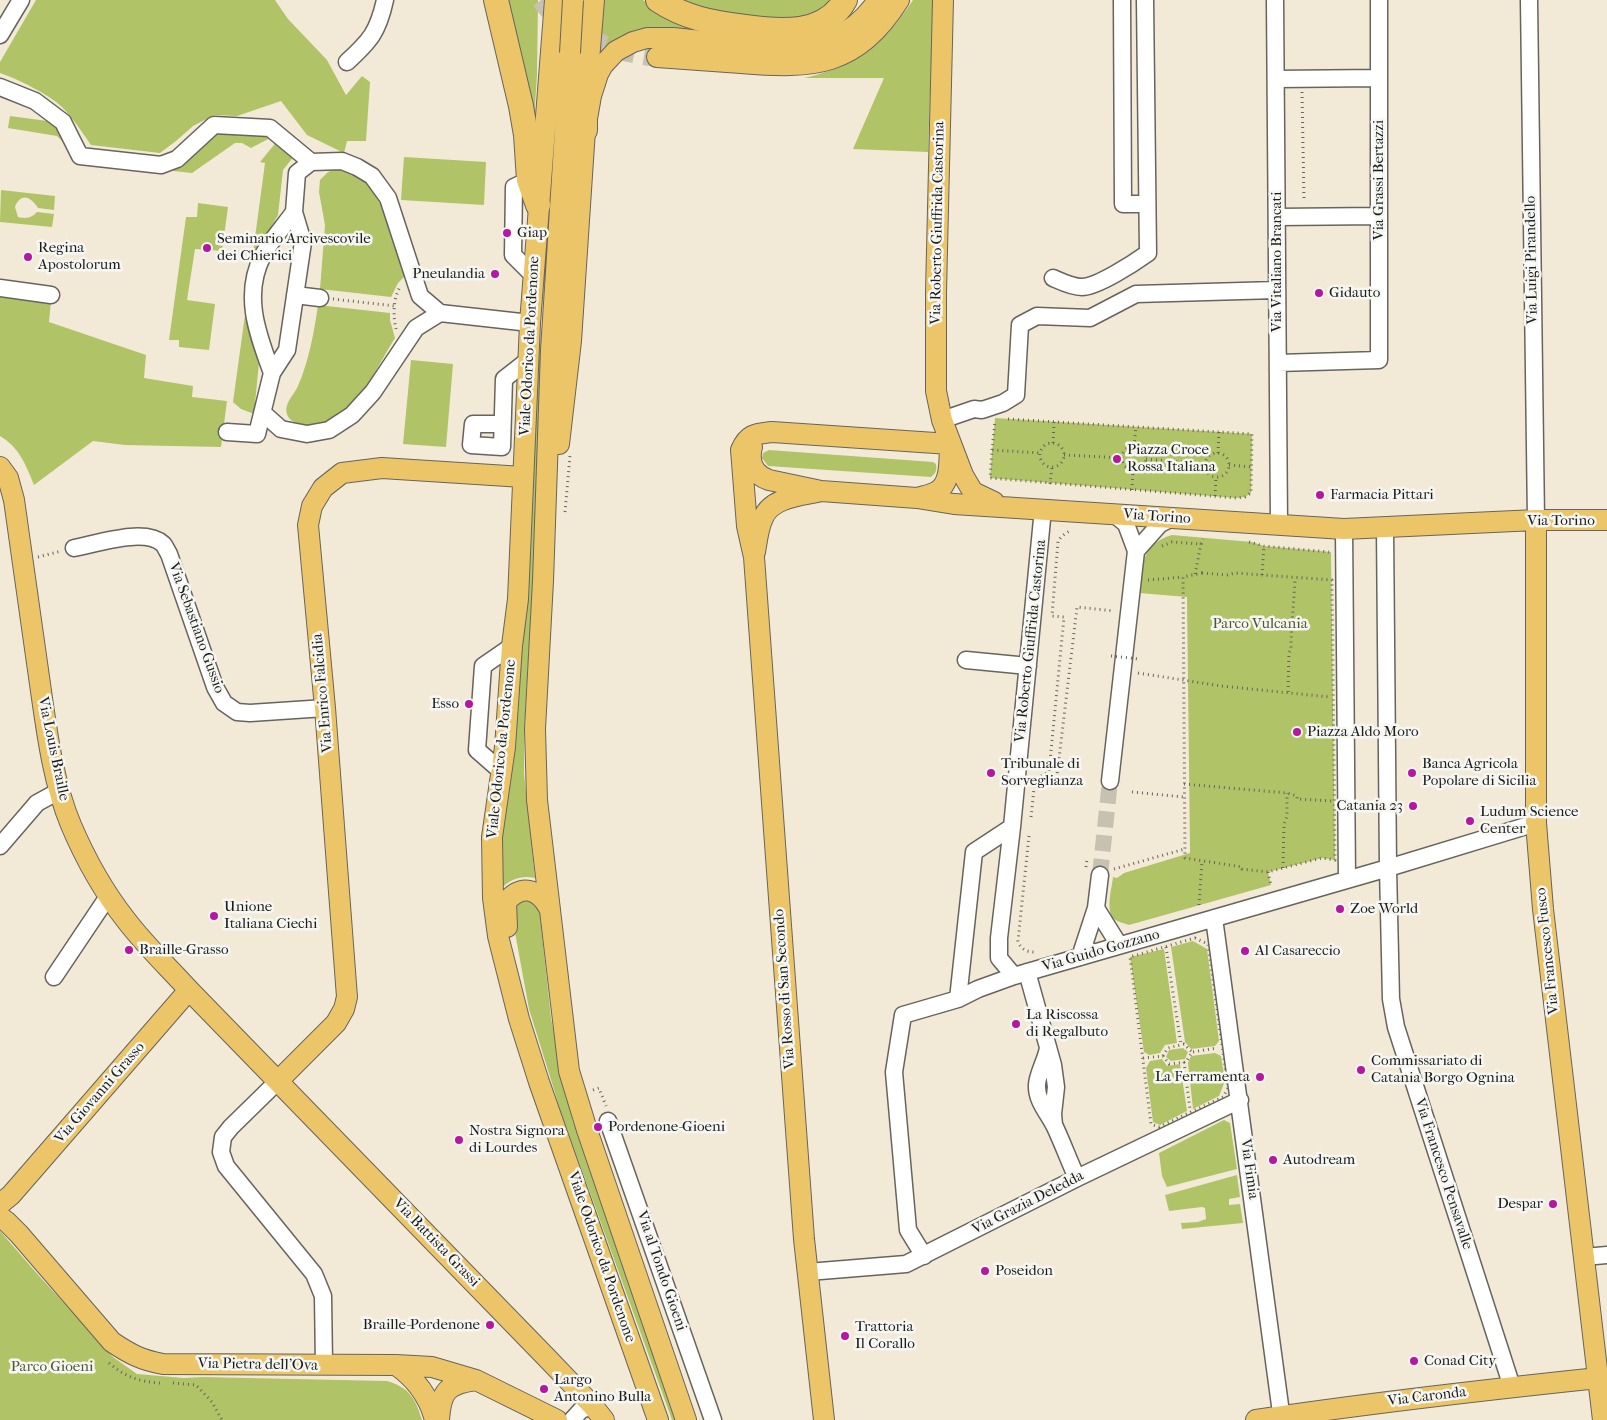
<!DOCTYPE html>
<style>
body{margin:0}
canvas{display:block;background:#f2ead7}
</style>
<canvas width="1607" height="1420"></canvas>
<script>
const ctx = document.querySelector('canvas').getContext('2d');
ctx.lineJoin = 'round';
function fillPath(path, color) { ctx.fillStyle = color; ctx.fill(path, 'evenodd'); }
function strokePath(path, color, width, dash) { ctx.strokeStyle = color; ctx.lineWidth = width; ctx.lineCap = dash ? 'butt' : 'round'; ctx.setLineDash(dash || []); ctx.stroke(path); }
function write(font, color, halo, rows, align = 'center') {
  ctx.font = font + ' "IM FELL French Canon",serif'; ctx.lineWidth = 5; ctx.setLineDash([]); ctx.textBaseline = 'middle'; ctx.strokeStyle = halo; ctx.fillStyle = color; for (const [text, x, y, turn = 0] of rows) {
    ctx.save(); ctx.translate(x, y); ctx.rotate((+turn || 0) * Math.PI / 180); ctx.textAlign = isNaN(turn) ? turn : align; if (halo) ctx.strokeText(text, 0, 0); ctx.fillText(text, 0, 0); ctx.restore();
  }
}
const green = new Path2D(`
 M 36,0 L 275,0 L 288,19 L 327,60 L 346,95 L 362,76 L 370,82 L 366,141 L 347,141 L 344,153 L 307,135 L 281,101 L 237,116 L 214,115 L 193,126 L 176,141 L 160,153 L 91,145 C 82,132 73,118 62,107 C 48,94 18,79 0,73 L 0,62 Z
 M 504,0 L 538,0 L 537,75 L 534,121 Z
 M 598,0 L 643,0 L 665,15 L 695,27 L 688,31 L 596,61 Z
 M 673,0 L 837,0 L 809,21 L 716,16 Z
 M 913,0 L 933,0 L 928,152 L 853,149 L 884,78 L 804,78 C 856,66 883,45 913,0 Z
 M 10,116 L 55,122 L 66,145 L 57,136 L 8,128 Z
 M 216,130 L 266,133 L 272,137 L 251,148 L 242,143 L 235,143 L 192,173 L 173,171 Z
 M 278,140 L 295,155 L 283,170 L 278,215 L 252,260 L 265,163 L 260,162 Z
 M 404,157 L 486,162 L 484,205 L 401,200 Z
 M 338,168 C 346,172 358,176 365,182 C 380,195 403,253 408,273 L 398,283 L 391,297 L 320,289 L 325,225 L 319,192 L 320,180 L 328,172 Z
 M 1,190 L 55,196 L 54,210 L 38,208 C 31,197 21,192 15,207 L 18,217 C 27,219 31,218 37,212 L 54,214 L 52,227 L 0,222 Z
 M 198,203 L 228,207 L 222,251 L 195,249 L 187,300 L 215,304 L 209,350 L 179,347 L 179,340 L 169,340 L 186,217 L 197,217 Z
 M 0,292 L 51,301 L 49,322 L 146,355 L 144,378 L 193,386 L 192,397 L 227,401 L 221,447 L 125,445 L 93,441 L 34,485 C 26,465 19,447 0,436 Z
 M 318,305 L 390,313 L 390,320 L 395,338 C 375,369 358,415 319,424 C 313,426 308,428 301,425 C 295,422 289,421 287,414 C 284,403 294,395 298,386 C 309,361 314,332 318,305 Z
 M 245,315 L 259,362 L 254,414 L 241,409 L 233,402 Z
 M 538,359 L 542,359 L 535,540 L 524,732 L 524,774 L 535,878 C 522,875 510,879 501,889 L 501,843 L 515,747 L 529,555 Z
 M 411,360 L 453,364 L 446,447 L 403,444 Z
 M 995,418 L 1252,434 L 1251,493 L 1245,497 L 1236,498 L 990,478 Z
 M 769,450 L 933,462 L 936,464 C 937,470 936,473 931,477 L 768,466 L 762,458 L 763,453 Z
 M 1172,535 L 1252,542 L 1264,546 L 1331,552 L 1335,860 L 1322,858 L 1268,872 L 1271,885 L 1129,925 C 1124,923 1118,922 1114,919 C 1105,910 1112,888 1113,877 L 1117,878 L 1124,873 L 1190,853 L 1187,597 L 1139,593 C 1142,566 1141,544 1172,535 Z
 M 523,897 L 539,907 L 551,1018 L 562,1078 L 573,1122 L 677,1420 L 672,1420 L 561,1112 L 529,1009 L 512,916 L 517,901 Z
 M 1193,941 L 1207,949 L 1219,1041 L 1215,1046 L 1191,1049 L 1185,1042 L 1171,947 Z
 M 1164,949 L 1177,1043 L 1165,1045 L 1160,1053 L 1149,1055 L 1144,1052 L 1130,957 Z
 M 1183,1048 L 1188,1052 L 1185,1059 L 1171,1061 L 1166,1057 L 1169,1050 Z
 M 1215,1053 L 1221,1056 L 1225,1081 L 1219,1096 L 1193,1109 L 1188,1063 L 1191,1056 Z
 M 1162,1059 L 1167,1066 L 1180,1064 L 1187,1111 L 1160,1125 L 1153,1122 L 1146,1068 L 1150,1061 Z
 M 1224,1120 L 1230,1123 L 1237,1169 L 1167,1187 L 1162,1176 L 1159,1153 Z
 M 1237,1175 L 1240,1197 L 1229,1199 L 1229,1205 L 1240,1204 L 1243,1223 L 1182,1229 L 1181,1223 L 1198,1222 L 1206,1219 L 1205,1208 L 1202,1207 L 1169,1211 L 1165,1195 Z
 M 0,1231 L 40,1277 L 113,1357 L 137,1374 L 184,1378 L 202,1377 L 387,1381 C 410,1388 415,1398 422,1420 L 0,1420 Z`);
const minorTunnel = new Path2D(`
 M 1100,875 L 1110,781`);
const majorTunnel = new Path2D(`
 M 541,0 C 570,38 611,51 657,57`);
const path = new Path2D(`
 M 1302,92 L 1304,201
 M 333,299 L 395,306
 M 396,329 C 393,316 393,299 400,287
 M 1008,419 L 1252,434 L 1251,493 L 1245,497 L 1236,498 L 990,478 L 992,450 L 1040,453
 M1040 455a12 12 0 1 1 24 0a12 12 0 1 1-24 0Z
 M 1053,443 L 1054,422
 M1122 458a12 12 0 1 1 24 0a12 12 0 1 1-24 0Z
 M 1134,446 L 1136,427
 M 992,450 L 995,421
 M1205 465a12 12 0 1 1 24 0a12 12 0 1 1-24 0Z
 M 1218,453 L 1219,432
 M 1064,455 L 1122,458
 M 1146,459 L 1205,464
 M 1229,465 L 1252,467
 M 1050,484 L 1052,467
 M 1132,490 L 1133,470
 M 1215,496 L 1216,477
 M 565,512 L 570,456
 M 1249,542 L 1264,546 L 1329,552
 M 1162,546 L 1172,542 L 1201,544 L 1203,539
 M 38,557 L 61,551
 M 1202,573 L 1227,575 L 1235,573 L 1332,580 L 1335,860 L 1322,858 L 1268,872 L 1242,869 L 1242,867 L 1185,858 L 1183,577 Z
 M 1195,574 L 1201,544
 M 1262,575 L 1264,546
 M 1148,580 L 1183,577
 M 1138,673 L 1221,686 L 1330,697
 M 1288,692 L 1289,653 L 1291,649 C 1291,625 1294,603 1295,579
 M 1184,784 L 1287,793 L 1297,796 L 1297,799 L 1332,801
 M 1075,786 L 1056,784 L 1077,607 L 1114,611
 M 1132,792 L 1184,797
 M 1031,817 L 1035,779 L 1049,772 L 1064,617 L 1052,616 L 1058,541 L 1062,536 L 1071,530
 M 1029,836 L 1018,941 C 1020,949 1027,952 1035,952
 M 1086,867 L 1087,859
 M 1283,868 L 1284,824 L 1287,816 L 1287,793
 M 1114,869 L 1185,849
 M 1268,872 L 1271,885 L 1270,885
 M 1199,905 L 1202,861
 M 1195,938 L 1208,944 L 1228,1088 L 1223,1097 L 1159,1127 L 1151,1124 L 1130,957 Z
 M 1166,947 L 1181,1045
 M 1163,1056 L 1168,1048 L 1184,1044 L 1192,1052
 M 1143,1058 L 1163,1056 L 1169,1064 L 1186,1062 L 1192,1052 L 1217,1048
 M 1184,1062 L 1190,1109
 M 593,1090 L 599,1088 L 606,1106
 M 109,1363 C 124,1376 139,1382 160,1383
 M 173,1383 L 196,1385 L 212,1402 L 222,1420`);
const minor = new Path2D(`
 M 1122,0 L 1123,204 L 1139,204
 M 1275,0 L 1279,524
 M 1529,0 L 1536,520
 M 0,35 L 21,0
 M 347,62 C 370,41 378,32 385,0
 M 1276,79 L 1379,78
 M 0,87 L 35,101 L 63,122 L 80,156 L 161,165 L 177,159 L 214,125 L 270,128 L 311,162
 M 529,180 L 514,187 L 513,255 L 534,276
 M 1277,217 L 1379,216
 M 1053,278 C 1062,282 1072,287 1082,287 C 1097,287 1134,263 1148,253 L 1145,0
 M 0,288 L 51,295
 M 295,295 L 320,298
 M 1278,363 L 1379,360 L 1379,0
 M 272,373 C 258,335 242,295 263,255 C 271,240 284,226 294,212
 M 263,413 L 281,429 L 307,434 L 329,430 L 352,415 L 373,392 L 416,328 L 440,313
 M 942,420 L 974,409 L 982,410 L 1003,403 L 1016,395 L 1020,325 L 1037,316 L 1090,318 L 1136,294 L 1277,290
 M 502,424 L 473,424 L 471,445 L 502,447 L 504,379 L 527,361
 M 227,432 L 257,434 L 272,373 L 287,350 L 303,242 L 294,212 L 297,173 L 311,162 L 342,161 L 357,167 L 372,176 L 388,198 L 420,296 L 440,313 L 530,323
 M 1385,528 L 1388,868 L 1391,999 L 1396,1027 L 1512,1387
 M 1344,529 L 1347,879
 M 74,548 C 96,544 145,527 163,544 C 165,546 167,551 169,554 L 215,687 L 224,703 L 237,712 L 250,713 L 325,708
 M 1136,551 L 1160,524 L 1172,518
 M 966,660 L 1028,666
 M 501,771 L 477,750 L 483,666 L 512,646
 M 1110,781 L 1136,551 L 1126,524 L 1114,514
 M 0,846 L 37,803 L 59,791
 M 1096,908 L 1119,945
 M 1214,918 L 1282,1420
 M 1080,957 L 1096,908 L 1100,875
 M 1027,972 L 1053,1065 L 1056,1087 L 1053,1114 L 1054,1125
 M 1014,976 L 999,958 L 999,938 L 1012,827 L 1043,509
 M 54,977 L 109,895
 M 958,999 L 974,852 L 1012,827
 M 1048,1048 C 1046,1060 1037,1075 1037,1085 C 1036,1101 1049,1114 1055,1127 C 1063,1144 1069,1161 1077,1178
 M 278,1081 L 231,1127 L 223,1137 L 221,1152 L 226,1166 L 314,1274 L 323,1296 L 324,1365
 M 608,1121 L 713,1420
 M 924,1256 L 908,1230 L 894,1072 L 903,1015 L 958,999 L 978,989 L 1014,976 L 1388,868 L 1536,823
 M 1584,1257 L 1607,1255
 M 808,1272 L 906,1264 L 1077,1178 L 1240,1100
 M 572,1420 L 581,1410 L 593,1406`);
const major = new Path2D(`
 M 555,0 L 530,323 L 518,599 L 512,646 L 505,747 L 492,837 L 493,898 L 498,936 L 519,1019 L 539,1082 L 658,1420
 M 943,0 L 936,292 L 936,391 L 942,420 L 963,475 L 973,492 L 994,502
 M 570,53 L 551,350 L 543,581 L 535,729 L 537,800 L 569,1071 L 587,1130 L 686,1420
 M 657,57 C 685,59 713,61 741,63 C 814,69 856,67 899,0
 M 559,444 L 571,341 L 585,130 L 591,96 L 598,74 L 603,65 L 616,51 L 633,42 L 647,38 L 673,38 L 777,49 C 819,49 854,36 878,0
 M 752,447 C 748,462 754,475 769,480 L 821,491 L 917,498 L 954,504 L 1344,529 L 1536,520 L 1607,520
 M 0,467 L 8,478 L 14,500 C 22,559 31,618 39,677 C 46,725 52,780 71,825 C 85,858 104,892 126,920 C 145,945 168,967 189,990 L 547,1358 L 593,1406 L 604,1420
 M 917,498 C 923,496 930,495 936,492 C 951,484 949,463 950,448
 M 1536,520 L 1536,823 L 1543,909 L 1603,1420
 M 755,552 C 757,541 758,528 763,518 C 771,498 799,496 817,492
 M 507,927 L 506,902 C 521,884 538,888 549,908
 M 278,1081 L 336,1023 L 344,1009 L 347,997 L 325,708 L 308,525 L 312,506 L 323,488 L 342,473 L 382,468 L 523,477
 M 0,1204 L 11,1195 L 189,990
 M 0,1217 L 7,1222 L 19,1234 L 112,1342 C 130,1354 141,1360 163,1364 L 396,1365 L 432,1367 L 476,1380 L 557,1420
 M 396,1365 C 416,1379 429,1396 435,1420
 M 439,1420 C 441,1391 447,1384 476,1380
 M 824,1420 L 804,1239 L 754,557 L 747,526 L 741,450 C 748,434 755,434 772,432 L 950,444
 M 1256,1420 C 1370,1403 1484,1390 1598,1378 L 1607,1381`);
const highway = new Path2D(`
 M 496,0 L 521,106 L 526,135 L 529,180 L 538,205
 M 658,0 C 685,18 713,23 745,27 C 780,32 825,36 845,0
 M 585,130 L 585,85 L 592,0`);
const pathBridge = new Path2D(`
 M 1111,656 L 1139,659`);
const majorBridge = new Path2D(`
 M 570,53 L 573,0`);
const markers = [
 [507,233,5,"#b5179e"],
 [207,248,5,"#b5179e"],
 [28,257,5,"#b5179e"],
 [495,274,5,"#b5179e"],
 [1319,293,5,"#b5179e"],
 [1117,459,5,"#b5179e"],
 [1320,495,5,"#b5179e"],
 [469,704,5,"#b5179e"],
 [1297,732,5,"#b5179e"],
 [991,773,5,"#b5179e"],
 [1412,773,5,"#b5179e"],
 [1413,806,5,"#b5179e"],
 [1470,821,5,"#b5179e"],
 [1340,909,5,"#b5179e"],
 [214,916,5,"#b5179e"],
 [129,950,5,"#b5179e"],
 [1245,951,5,"#b5179e"],
 [1016,1024,5,"#b5179e"],
 [1361,1070,5,"#b5179e"],
 [1260,1077,5,"#b5179e"],
 [598,1127,5,"#b5179e"],
 [459,1140,5,"#b5179e"],
 [1273,1160,5,"#b5179e"],
 [1553,1204,5,"#b5179e"],
 [985,1271,5,"#b5179e"],
 [490,1325,5,"#b5179e"],
 [845,1336,5,"#b5179e"],
 [1414,1361,5,"#b5179e"],
 [544,1389,5,"#b5179e"]
];
const streetNames = [
 ["Via Grassi Bertazzi",1379,180,-90],
 ["Via Roberto Giuffrida Castorina",938,223,-89],
 ["Via Luigi Pirandello",1532,260,-91],
 ["Via Vitaliano Brancati",1277,262,-90],
 ["Viale Odorico da Pordenone",530,346,-87],
 ["Via Torino",1157,517,4],
 ["Via Torino",1561,521],
 ["Via Sebastiano Gussio",196,628,70],
 ["Via Roberto Giuffrida Castorina",1031,641,-84],
 ["Via Enrico Falcidia",323,693,-95],
 ["Via Louis Braille",53,749,78],
 ["Viale Odorico da Pordenone",502,749,-84],
 ["Via Guido Gozzano",1101,951,-16],
 ["Via Francesco Fusco",1548,951,-96],
 ["Via Rosso di San Secondo",785,989,-94],
 ["Via Giovanni Grasso",100,1093,-49],
 ["Via Fimia",1249,1169,82],
 ["Via Francesco Pensavalle",1443,1174,72],
 ["Via Grazia Deledda",1028,1203,-27],
 ["Via Battista Grassi",436,1243,46],
 ["Viale Odorico da Pordenone",601,1257,71],
 ["Via al Tondo Gioeni",661,1271,71],
 ["Via Pietra dell'Ova",258,1365,1],
 ["Via Caronda",1427,1397,-7]
];
const poiNames = [
 ["Giap",517,233],
 ["Seminario Arcivescovile",217,239],
 ["dei Chierici",217,256],
 ["Regina",38,248],
 ["Apostolorum",38,265],
 ["Pneulandia",485,274,"right"],
 ["Gidauto",1329,293],
 ["Piazza Croce",1127,450],
 ["Rossa Italiana",1127,467],
 ["Farmacia Pittari",1330,495],
 ["Esso",459,704,"right"],
 ["Piazza Aldo Moro",1307,732],
 ["Tribunale di",1001,764],
 ["Sorveglianza",1001,781],
 ["Banca Agricola",1422,764],
 ["Popolare di Sicilia",1422,781],
 ["Catania 23",1403,806,"right"],
 ["Ludum Science",1480,812],
 ["Center",1480,829],
 ["Unione",224,907],
 ["Italiana Ciechi",224,924],
 ["Zoe World",1350,909],
 ["Braille-Grasso",139,950],
 ["Al Casareccio",1255,951],
 ["La Riscossa",1026,1015],
 ["di Regalbuto",1026,1032],
 ["Commissariato di",1371,1061],
 ["Catania Borgo Ognina",1371,1078],
 ["La Ferramenta",1250,1077,"right"],
 ["Pordenone-Gioeni",608,1127],
 ["Nostra Signora",469,1131],
 ["di Lourdes",469,1148],
 ["Autodream",1283,1160],
 ["Despar",1543,1204,"right"],
 ["Poseidon",995,1271],
 ["Braille-Pordenone",480,1325,"right"],
 ["Trattoria",855,1327],
 ["Il Corallo",855,1344],
 ["Conad City",1424,1361],
 ["Largo",554,1380],
 ["Antonino Bulla",554,1397]
];
const parkNames = [
 ["Parco Vulcania",1260,624],
 ["Parco Gioeni",52,1367]
];
fillPath(green, '#b1c367');
strokePath(minorTunnel, '#c7c1b2', 16, [16, 8]);
strokePath(majorTunnel, '#c7c1b2', 20, [20, 10]);
strokePath(minor, '#67645d', 19);
strokePath(major, '#67645d', 22);
strokePath(highway, '#67645d', 26);
strokePath(path, '#67645d', 3, [1, 4]);
strokePath(minor, '#fff', 16);
strokePath(major, '#ecc569', 20);
strokePath(highway, '#ecc569', 24);
strokePath(majorBridge, '#67645d', 22, []);
strokePath(pathBridge, '#67645d', 3, [1, 4]);
strokePath(majorBridge, '#ecc569', 20);
for (const [x, y, r, color] of markers) { const dot = new Path2D(); dot.arc(x, y, r, 0, 2 * Math.PI); ctx.fillStyle = color; ctx.fill(dot); strokePath(dot, '#f6f6f2', 2); }
write('15px', '#1c1c1c', '#f6f6f2', streetNames);
write('15px', '#1c1c1c', '#f6f6f2', poiNames, 'left');
write('15px', '#505636', '#f6f6f2', parkNames);
</script>
